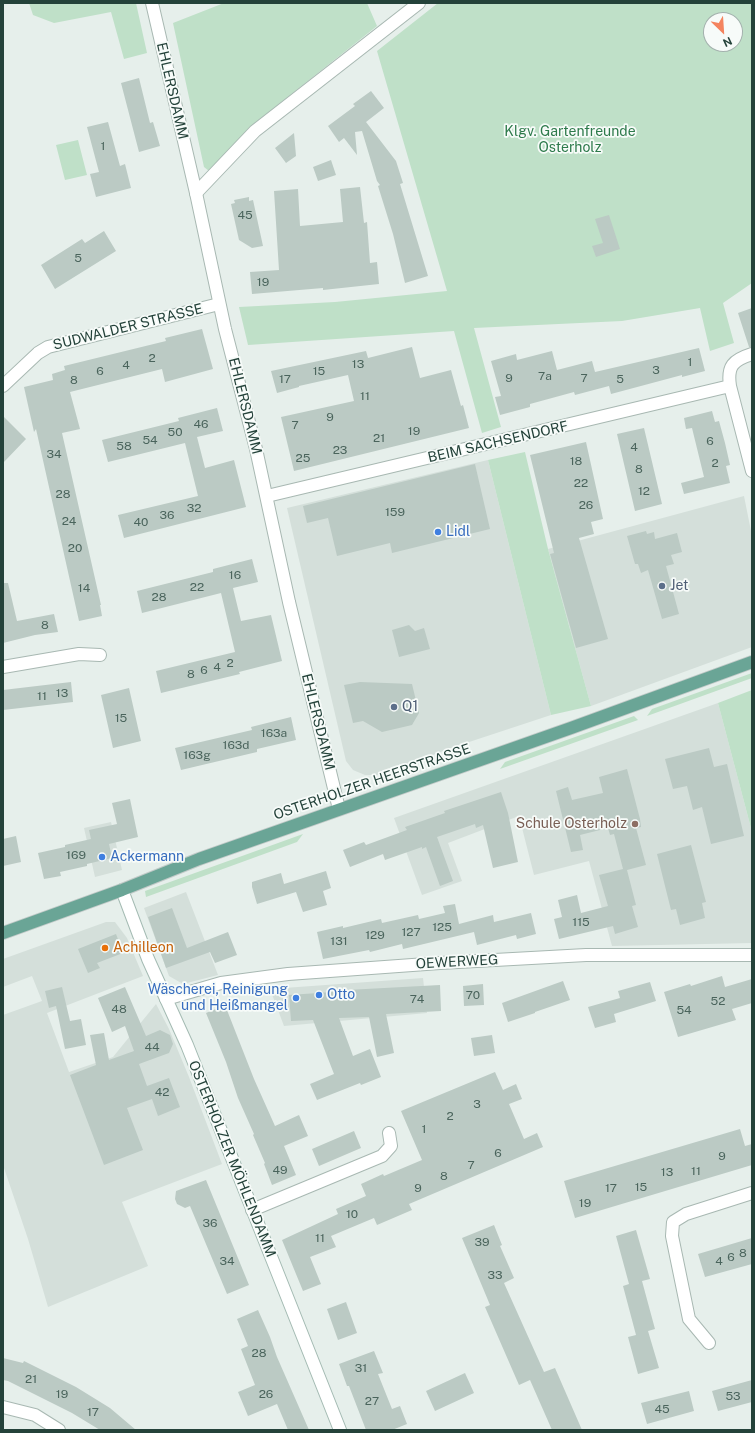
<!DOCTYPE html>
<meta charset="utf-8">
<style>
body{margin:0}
#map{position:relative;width:755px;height:1433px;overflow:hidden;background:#e6efeb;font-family:"Public Sans",sans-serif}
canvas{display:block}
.frame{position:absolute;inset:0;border:4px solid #24423a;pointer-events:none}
.north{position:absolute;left:703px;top:12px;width:40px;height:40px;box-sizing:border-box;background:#f7fbf9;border:1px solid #a3b1ad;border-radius:50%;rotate:155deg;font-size:11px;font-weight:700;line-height:16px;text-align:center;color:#24423a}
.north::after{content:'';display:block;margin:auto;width:14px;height:18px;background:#f4845f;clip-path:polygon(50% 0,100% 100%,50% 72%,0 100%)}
</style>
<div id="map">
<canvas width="755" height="1433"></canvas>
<div class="frame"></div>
<div class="north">N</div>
</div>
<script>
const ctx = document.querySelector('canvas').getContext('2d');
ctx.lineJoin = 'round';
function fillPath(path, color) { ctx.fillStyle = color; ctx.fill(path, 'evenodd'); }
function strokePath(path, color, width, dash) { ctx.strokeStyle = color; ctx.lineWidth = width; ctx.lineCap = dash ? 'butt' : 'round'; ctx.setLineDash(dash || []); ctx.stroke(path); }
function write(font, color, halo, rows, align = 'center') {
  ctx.font = font + ' "Public Sans",sans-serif'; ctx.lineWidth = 3.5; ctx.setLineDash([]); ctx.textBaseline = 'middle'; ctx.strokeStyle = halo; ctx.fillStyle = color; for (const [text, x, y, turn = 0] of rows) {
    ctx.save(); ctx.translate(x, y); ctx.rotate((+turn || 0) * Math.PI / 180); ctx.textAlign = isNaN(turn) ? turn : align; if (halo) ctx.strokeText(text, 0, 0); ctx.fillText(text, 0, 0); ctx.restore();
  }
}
const built = new Path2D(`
 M 488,460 L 551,715 L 457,746 L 378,775 L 365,775 L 353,770 L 346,761 L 287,508 Z
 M 744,496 L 752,536 L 752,647 L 591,706 L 548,549 Z
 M 718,703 L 752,832 L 752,943 L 612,946 L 589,861 L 534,875 L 519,816 L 448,843 L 462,881 L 422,895 L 394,818 Z
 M 111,822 L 122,870 L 95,877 L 84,828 Z
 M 186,892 L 218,975 L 183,984 L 169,976 L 144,908 Z
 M 106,922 L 115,922 L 127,938 L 143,976 L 47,1013 L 69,1072 L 113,1057 L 156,1004 L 169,1029 L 189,1077 L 222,1164 L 122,1202 L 148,1266 L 48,1307 L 28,1239 L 3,1165 L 3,1015 L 42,1001 L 32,976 L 3,987 L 3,959 Z
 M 423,978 L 427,1013 L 284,1026 L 270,989 Z`);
const green = new Path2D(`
 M 29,3 L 136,3 L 147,53 L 124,59 L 111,12 L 54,23 L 33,15 Z
 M 224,3 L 367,3 L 377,26 L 250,127 L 209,171 L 204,167 L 173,23 Z
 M 438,3 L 752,3 L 752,283 L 723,303 L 734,343 L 710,351 L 700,308 L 622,321 L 474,328 L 501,427 L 482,433 L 454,331 L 248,345 L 239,307 L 335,302 L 447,291 L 377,51 ZM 711,20 L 735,20 L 735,44 L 711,44 Z
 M 78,140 L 87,175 L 65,180 L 56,145 Z
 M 525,452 L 548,549 L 591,706 L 551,715 L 488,460 Z
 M 752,673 L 752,678 L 647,716 L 652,709 Z
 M 752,690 L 752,832 L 718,703 Z
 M 634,716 L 638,720 L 500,769 L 505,762 Z
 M 303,834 L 297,842 L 146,897 L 145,891 Z`);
const building = new Path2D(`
 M 139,78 L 150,123 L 153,122 L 160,146 L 139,152 L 121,83 Z
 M 371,91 L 384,108 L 366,122 L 396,161 L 403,183 L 400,184 L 428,276 L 405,283 L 393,234 L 378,186 L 380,185 L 377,181 L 362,131 L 355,132 L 357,155 L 344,138 L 339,142 L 328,126 L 355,106 L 353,104 Z
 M 108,122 L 120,166 L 125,164 L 131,188 L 96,197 L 90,174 L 99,172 L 87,127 Z
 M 294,133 L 296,156 L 286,163 L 275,148 Z
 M 331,160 L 336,175 L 318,181 L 313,167 Z
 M 360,187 L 364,223 L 367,222 L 370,263 L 377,262 L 379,284 L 323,290 L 323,288 L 252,294 L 250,272 L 279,270 L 274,191 L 298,189 L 300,226 L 343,222 L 340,189 Z
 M 249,197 L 249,201 L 253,200 L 263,246 L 252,248 L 239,240 L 231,204 L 235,203 L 234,200 Z
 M 609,215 L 620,249 L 596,257 L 592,246 L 603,243 L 595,219 Z
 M 104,231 L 116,251 L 55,289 L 41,265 L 82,239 L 85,243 Z
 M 752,308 L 752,347 L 749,347 L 738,313 Z
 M 202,329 L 213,369 L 165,382 L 162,369 L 70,392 L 80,429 L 62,433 L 101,605 L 100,605 L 102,616 L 79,621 L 36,429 L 34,432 L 24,387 L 53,380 L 52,374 L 65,370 L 64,366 L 166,341 L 165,338 Z
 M 412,347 L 420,378 L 451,370 L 461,406 L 463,405 L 469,428 L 294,471 L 281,417 L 354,401 L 348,375 L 299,386 L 299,387 L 277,393 L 271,371 L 366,351 L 368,358 Z
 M 699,348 L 705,371 L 682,377 L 682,375 L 611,394 L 609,386 L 575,395 L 574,392 L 530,404 L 530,407 L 500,415 L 495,397 L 501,396 L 491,361 L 516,354 L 517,360 L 552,351 L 557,370 L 592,361 L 595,372 Z
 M 217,408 L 223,431 L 197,437 L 205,468 L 234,460 L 246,507 L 124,538 L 118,515 L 198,496 L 185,443 L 108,462 L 102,440 L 179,421 L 178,418 Z
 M 712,411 L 715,422 L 719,421 L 725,443 L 730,465 L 726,466 L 730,483 L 684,494 L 681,483 L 704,477 L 692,428 L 686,429 L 684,418 Z
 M 3,416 L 26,439 L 3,463 Z
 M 644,428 L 662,504 L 635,511 L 617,434 Z
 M 586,442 L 603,519 L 591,522 L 594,534 L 579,538 L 608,639 L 576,648 L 550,554 L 554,553 L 530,455 Z
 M 475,464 L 490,529 L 392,553 L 390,543 L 337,556 L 328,518 L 307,523 L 303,506 Z
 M 646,531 L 647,534 L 654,532 L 655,539 L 677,533 L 682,552 L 671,555 L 674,564 L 666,566 L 679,614 L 662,619 L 648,570 L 641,573 L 638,564 L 635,564 L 627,536 Z
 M 252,559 L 258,582 L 233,588 L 241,621 L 271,615 L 282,661 L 239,672 L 240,674 L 161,693 L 156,671 L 235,652 L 221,593 L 142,613 L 137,591 L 213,572 L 213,569 Z
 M 3,583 L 8,583 L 17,621 L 54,614 L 58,632 L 35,635 L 3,643 Z
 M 409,625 L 415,631 L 424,628 L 430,649 L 399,657 L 392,630 Z
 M 71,682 L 73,702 L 3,710 L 3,690 Z
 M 360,682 L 412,684 L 419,713 L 412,725 L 382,732 L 363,721 L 353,723 L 344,685 Z
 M 129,688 L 141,741 L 113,748 L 101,695 Z
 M 291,717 L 296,740 L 257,749 L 257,752 L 181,770 L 175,748 L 252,730 L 251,727 Z
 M 709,748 L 714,767 L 727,764 L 744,836 L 711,844 L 702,807 L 693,810 L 687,786 L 673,789 L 665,759 Z
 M 627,769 L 640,819 L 641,827 L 636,828 L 646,865 L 627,870 L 636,905 L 632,906 L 638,927 L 615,934 L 613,926 L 559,939 L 554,919 L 562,917 L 558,900 L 577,895 L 581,913 L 608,906 L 599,875 L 623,869 L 614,834 L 610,835 L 608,828 L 580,835 L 583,850 L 571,852 L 556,791 L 568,787 L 572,800 L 603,793 L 599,777 Z
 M 501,792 L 508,813 L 518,862 L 493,868 L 483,825 L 476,828 L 475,824 L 437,837 L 453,881 L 440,886 L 426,847 L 422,849 L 422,847 L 385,860 L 383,854 L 350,867 L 343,850 L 364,842 L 366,845 L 407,830 L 405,827 L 445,813 L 444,811 Z
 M 130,799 L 138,837 L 109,844 L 112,858 L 87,864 L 87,866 L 60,872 L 61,876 L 44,879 L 38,853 L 65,847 L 65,845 L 91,839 L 89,830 L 117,824 L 112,803 Z
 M 16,836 L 21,862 L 3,866 L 3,839 Z
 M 691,845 L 706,902 L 702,903 L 705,918 L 680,925 L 676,909 L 671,910 L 657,854 Z
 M 326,871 L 331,888 L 323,891 L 327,905 L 303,912 L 296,892 L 257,904 L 252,887 L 252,882 L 281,873 L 284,884 Z
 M 455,904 L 459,924 L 493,915 L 494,922 L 531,913 L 536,934 L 517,939 L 516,935 L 477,945 L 474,932 L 403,949 L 402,944 L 370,952 L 369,950 L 323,959 L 317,932 L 343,926 L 343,928 L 381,919 L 382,923 L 418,915 L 419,919 L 445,913 L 443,906 Z
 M 172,908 L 187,948 L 228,932 L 237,955 L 215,963 L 210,952 L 166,968 L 148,917 Z
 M 116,934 L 123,953 L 97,963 L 100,968 L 88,973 L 78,949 Z
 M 722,976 L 725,987 L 752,979 L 752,1003 L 732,1009 L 736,1020 L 678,1037 L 664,992 L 690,984 L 691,986 Z
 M 563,981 L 570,1000 L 535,1012 L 535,1013 L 508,1022 L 502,1003 Z
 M 650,982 L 656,1001 L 614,1014 L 616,1022 L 595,1028 L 588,1007 L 620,998 L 618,991 Z
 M 483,984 L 484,1005 L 464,1006 L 463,986 Z
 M 440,985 L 441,1011 L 386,1014 L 394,1053 L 377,1057 L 369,1017 L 339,1018 L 353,1056 L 370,1049 L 381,1077 L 361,1085 L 360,1083 L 317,1100 L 310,1084 L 334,1074 L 313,1020 L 291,1021 L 289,995 L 347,991 L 347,990 Z
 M 62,987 L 70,1021 L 81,1019 L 86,1045 L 65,1049 L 56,1006 L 49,1008 L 45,991 Z
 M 125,987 L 146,1036 L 160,1030 L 170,1035 L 173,1044 L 169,1053 L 139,1064 L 147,1086 L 169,1078 L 180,1107 L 158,1116 L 152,1099 L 127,1108 L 143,1150 L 104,1165 L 70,1075 L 96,1065 L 90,1035 L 104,1033 L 109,1060 L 134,1051 L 125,1026 L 112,1032 L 98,998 Z
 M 225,1005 L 254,1079 L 275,1126 L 299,1115 L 308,1136 L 284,1146 L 296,1175 L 272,1185 L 264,1164 L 265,1163 L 253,1135 L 254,1134 L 238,1098 L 226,1062 L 206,1013 Z
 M 492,1035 L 495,1053 L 474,1056 L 471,1038 Z
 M 495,1072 L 503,1090 L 516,1084 L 522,1099 L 509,1104 L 524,1139 L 537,1133 L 543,1147 L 409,1204 L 412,1210 L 377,1225 L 374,1218 L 331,1236 L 336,1247 L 310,1257 L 321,1284 L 303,1291 L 282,1240 L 338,1214 L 336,1209 L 366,1196 L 361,1184 L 383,1174 L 384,1176 L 422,1160 L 401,1111 Z
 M 740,1129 L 745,1146 L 752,1144 L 752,1165 L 575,1218 L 564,1181 Z
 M 354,1131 L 361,1148 L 319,1166 L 312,1149 Z
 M 206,1180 L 249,1285 L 227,1294 L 190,1206 L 185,1208 L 177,1204 L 175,1199 L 176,1191 Z
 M 494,1225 L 502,1245 L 500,1246 L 514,1278 L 504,1283 L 544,1372 L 555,1368 L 582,1430 L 552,1430 L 530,1380 L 519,1385 L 485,1307 L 490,1305 L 462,1238 Z
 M 636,1230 L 650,1279 L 642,1281 L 655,1329 L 648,1331 L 659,1368 L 638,1374 L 628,1337 L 636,1335 L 623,1286 L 629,1284 L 616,1236 Z
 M 752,1238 L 752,1264 L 705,1277 L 698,1254 Z
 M 346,1302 L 357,1333 L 338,1340 L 327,1309 Z
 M 258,1310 L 270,1337 L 277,1357 L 309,1430 L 288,1430 L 277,1404 L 248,1416 L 238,1392 L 255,1385 L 241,1349 L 248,1346 L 237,1319 Z
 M 374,1351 L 383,1373 L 378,1374 L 392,1409 L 400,1406 L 407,1424 L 392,1430 L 366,1430 L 349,1386 L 347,1386 L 339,1364 Z
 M 3,1358 L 23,1363 L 24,1361 L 76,1387 L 110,1408 L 136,1430 L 100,1430 L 72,1413 L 8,1381 L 3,1380 Z
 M 465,1373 L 474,1393 L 435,1411 L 426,1391 Z
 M 752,1380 L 752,1402 L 718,1411 L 712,1391 Z
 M 689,1391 L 694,1411 L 647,1424 L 641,1403 Z`);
const minor = new Path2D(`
 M 196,193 L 255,131 L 419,3
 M 752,354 C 733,360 727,366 730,386 L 752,471
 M 3,386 L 38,353 L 48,347 L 219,304
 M 267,496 L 730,386
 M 3,667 L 79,654 L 100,655
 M 166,999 L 221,983 L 288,974 L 440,963 L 586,955 L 752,955
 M 252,1210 L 382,1156 L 391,1146 L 389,1133
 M 709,1343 L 689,1319 L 672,1236 L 673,1222 L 686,1214 L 752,1193
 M 3,1407 L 35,1415 L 59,1430`);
const tertiary = new Path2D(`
 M 152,3 L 196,193 L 225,329 L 256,449 L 289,602 L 339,809`);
const secondary = new Path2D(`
 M 122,890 L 148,959 L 187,1045 L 340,1430`);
const primary = new Path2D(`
 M 3,933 L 122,890 L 199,859 L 571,728 L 752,662`);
const markers = [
 [438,532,4,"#3f7fe0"],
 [662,586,4,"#5c6f8a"],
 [394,707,4,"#5c6f8a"],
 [635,824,4,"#8d6e63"],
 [102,857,4,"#3f7fe0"],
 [105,948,4,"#e8710a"],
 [319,995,4,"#3f7fe0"],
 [296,998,4,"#3f7fe0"]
];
const numberNames = [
 ["1",103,146],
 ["45",245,215],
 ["5",78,258],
 ["19",263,282],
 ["2",152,358],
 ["1",690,362],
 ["13",358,364],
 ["4",126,365],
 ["3",656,370],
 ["6",100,371],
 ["15",319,371],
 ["7a",545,376],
 ["9",509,378],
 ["7",584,378],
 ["17",285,379],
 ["5",620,379],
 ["8",74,380],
 ["11",365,396],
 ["9",330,417],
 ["46",201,424],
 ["7",295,425],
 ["19",414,431],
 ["50",175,432],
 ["21",379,438],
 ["54",150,440],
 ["6",710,441],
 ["58",124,446],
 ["4",634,447],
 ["23",340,450],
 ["34",54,454],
 ["25",303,458],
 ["18",576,461],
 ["2",715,463],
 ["8",639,469],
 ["22",581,483],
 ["12",644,491],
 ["28",63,494],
 ["26",586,505],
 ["32",194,508],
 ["159",395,512],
 ["36",167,515],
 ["24",69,521],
 ["40",141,522],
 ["20",75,548],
 ["16",235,575],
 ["22",197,587],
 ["14",84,588],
 ["28",159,597],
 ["8",45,625],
 ["2",230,663],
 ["4",217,667],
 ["6",204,670],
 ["8",191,674],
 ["13",62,693],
 ["11",42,696],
 ["15",121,718],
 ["163a",274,733],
 ["163d",236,745],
 ["163g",197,755],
 ["169",76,855],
 ["115",581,922],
 ["125",442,927],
 ["127",411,932],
 ["129",375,935],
 ["131",339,941],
 ["70",473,995],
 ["74",417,999],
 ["52",718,1001],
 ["48",119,1009],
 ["54",684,1010],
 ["44",152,1047],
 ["42",162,1092],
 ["3",477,1104],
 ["2",450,1116],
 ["1",424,1129],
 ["6",498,1153],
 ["9",722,1156],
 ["7",471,1165],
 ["49",280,1170],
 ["11",696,1171],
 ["13",667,1172],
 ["8",444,1176],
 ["15",641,1187],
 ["9",418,1188],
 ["17",611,1188],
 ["19",585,1203],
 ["10",352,1214],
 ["36",210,1223],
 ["11",320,1238],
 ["39",482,1242],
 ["8",743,1253],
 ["6",731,1257],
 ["34",227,1261],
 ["4",719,1261],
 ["33",495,1275],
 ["28",259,1353],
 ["31",361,1368],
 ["21",31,1379],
 ["19",62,1394],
 ["26",266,1394],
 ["53",733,1396],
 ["27",372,1401],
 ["45",662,1409],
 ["17",93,1412]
];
const streetNames = [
 ["EHLERSDAMM",172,91,77],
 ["SUDWALDER STRASSE",128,327,-14],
 ["EHLERSDAMM",245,406,76],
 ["BEIM SACHSENDORF",498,442,-13],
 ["EHLERSDAMM",318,722,76],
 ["OSTERHOLZER HEERSTRASSE",372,782,-19],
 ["OEWERWEG",457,962,-3],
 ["OSTERHOLZER MÖHLENDAMM",232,1159,68]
];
const parkNames = [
 ["Klgv. Gartenfreunde",570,132],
 ["Osterholz",570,148]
];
const shopNames = [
 ["Lidl",446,532],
 ["Ackermann",110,857],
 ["Wäscherei, Reinigung",288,990,"right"],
 ["und Heißmangel",288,1006,"right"],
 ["Otto",327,995]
];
const serviceNames = [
 ["Jet",670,586],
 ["Q1",402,707]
];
const educationNames = [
 ["Schule Osterholz",627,824]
];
const foodNames = [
 ["Achilleon",113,948]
];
fillPath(built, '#d4dfda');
fillPath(green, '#bfe0c8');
fillPath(building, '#bbcac4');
strokePath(minor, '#a8b8b2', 14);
strokePath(tertiary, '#a8b8b2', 14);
strokePath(secondary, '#a4bbb3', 14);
strokePath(primary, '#c2cac8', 14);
strokePath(minor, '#fff', 12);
strokePath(tertiary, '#fff', 12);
strokePath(secondary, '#fff', 12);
strokePath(primary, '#6aa596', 12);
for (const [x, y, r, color] of markers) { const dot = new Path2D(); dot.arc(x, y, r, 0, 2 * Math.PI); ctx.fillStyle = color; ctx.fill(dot); strokePath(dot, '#f7fbf9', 1.5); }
write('12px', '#4a645c', null, numberNames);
write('14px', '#24423a', '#f7fbf9', streetNames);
write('14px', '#2d7a4b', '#f7fbf9', parkNames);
write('14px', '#366cbe', '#f7fbf9', shopNames, 'left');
write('14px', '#4e5e75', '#f7fbf9', serviceNames, 'left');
write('14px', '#785e54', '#f7fbf9', educationNames, 'right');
write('14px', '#c56008', '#f7fbf9', foodNames, 'left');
</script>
